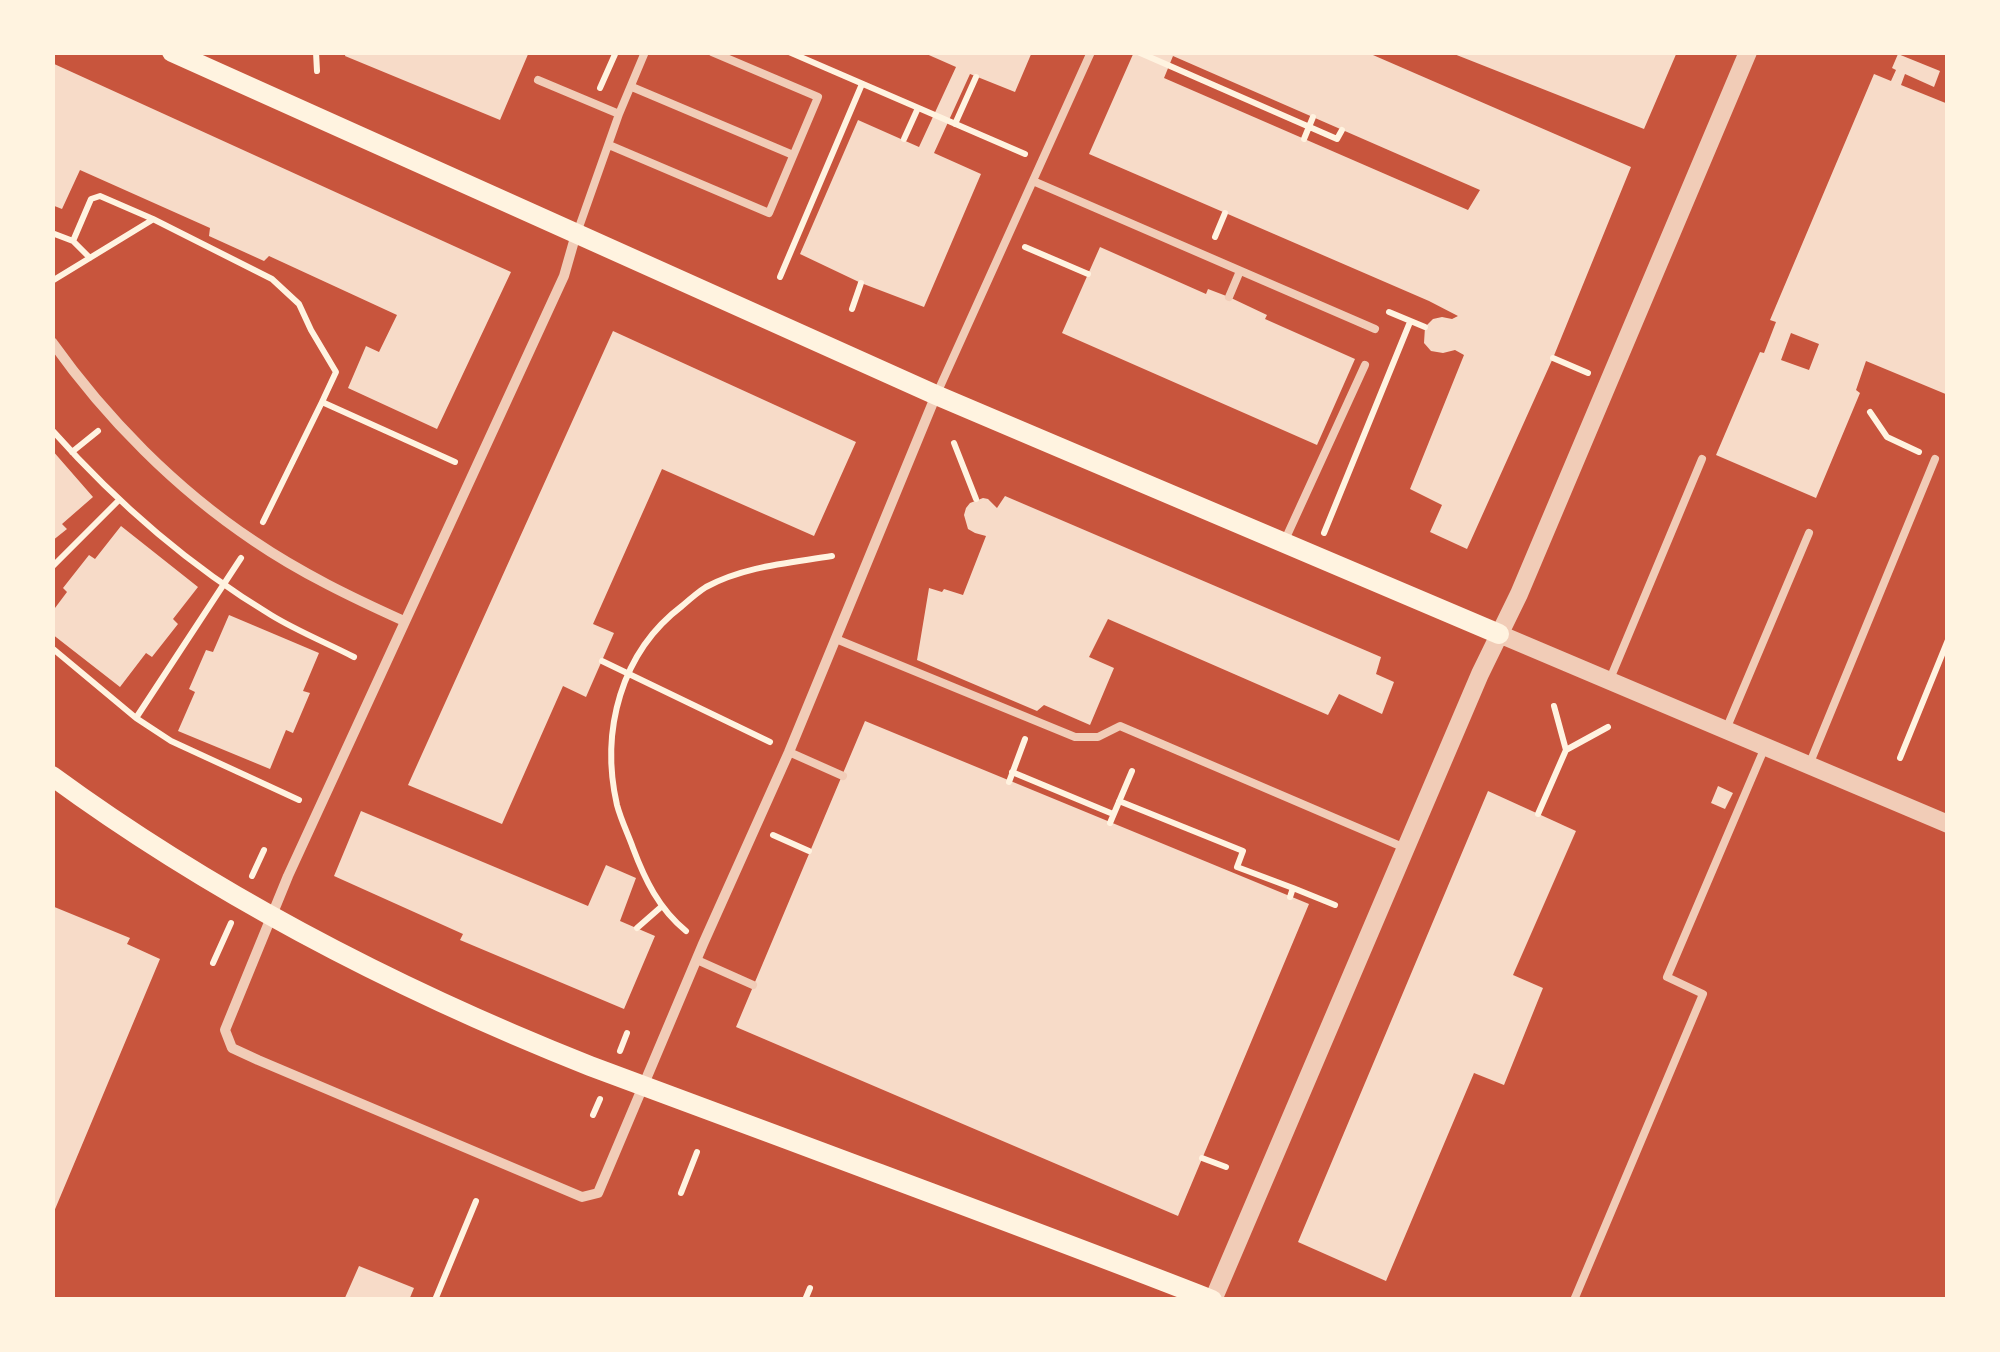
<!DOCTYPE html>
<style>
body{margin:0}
#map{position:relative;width:2000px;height:1352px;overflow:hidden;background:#c8553d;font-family:"PT Sans",sans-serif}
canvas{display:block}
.frame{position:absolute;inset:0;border:55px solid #fff3e0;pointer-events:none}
</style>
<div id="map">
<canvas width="2000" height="1352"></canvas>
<div class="frame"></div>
</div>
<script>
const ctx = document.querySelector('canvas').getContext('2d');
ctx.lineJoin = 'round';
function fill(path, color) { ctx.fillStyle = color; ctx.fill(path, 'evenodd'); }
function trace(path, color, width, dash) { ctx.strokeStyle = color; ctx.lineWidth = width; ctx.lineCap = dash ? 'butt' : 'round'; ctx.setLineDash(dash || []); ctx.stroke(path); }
fill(new Path2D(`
 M346,52H529L500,120L345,56Z
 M922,52H1032L1015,92L970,74L934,153L981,174L924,307L861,283L800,254L858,120L919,147L956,67Z
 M1134,52H1366L1631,167L1553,358L1467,549L1430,532L1442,505L1410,489L1464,355L1455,350L1443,353L1431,351L1424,343L1425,327L1433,319L1442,317L1452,319L1458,316L1429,301L1089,154ZM1173,56L1480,190L1468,210L1164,78Z
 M1449,52H1677L1644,129Z
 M1898,54L1940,71L1934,87L1905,74L1901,85L1948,104V395L1866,361L1856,390L1860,393L1816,498L1716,455L1760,352L1764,353L1776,322L1770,320L1874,74L1891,81L1896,70L1892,68ZM1791,333L1819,344L1809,370L1781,360Z
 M52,63L511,272L437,429L348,388L366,346L379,352L397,315L269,256L264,261L209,236L210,228L80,170L62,209L52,205Z
 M1100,247L1206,294L1208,289L1229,297L1267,315L1265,319L1355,359L1317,445L1062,333Z
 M613,331L856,442L814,536L662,469L593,624L614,633L586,697L563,686L502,824L408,785Z
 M52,450L93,497L62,524L67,529L52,541Z
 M1005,496L1381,657L1376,674L1394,682L1382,714L1339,694L1328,715L1108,619L1089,657L1114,668L1090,725L1044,705L1037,711L917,660L929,588L942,592L944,589L963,595L986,536L975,533L968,529L964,515L966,508L970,503L983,498L988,499L997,508Z
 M121,526L198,587L173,619L178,624L152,657L146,653L120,687L52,634V612L67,592L63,588L89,555L95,559Z
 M229,615L319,653L303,691L310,693L293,733L286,730L270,769L178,731L195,692L189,689L206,650L213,652Z
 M865,721L1309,904L1178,1216L736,1027Z
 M1718,786L1733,793L1725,809L1711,803Z
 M1488,791L1576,831L1513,975L1543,988L1504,1085L1474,1073L1386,1281L1298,1242Z
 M361,811L588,906L606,865L636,878L620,921L655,936L624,1009L460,940L463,934L334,876Z
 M52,906L130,938L127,944L160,959L53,1214Z
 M359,1266L414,1288L409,1300H344Z`), '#f7dbc8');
trace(new Path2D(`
 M316,52L317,71
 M789,52L1025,154
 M1138,52L1337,139L1342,130
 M600,88L616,52
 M955,124L976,77
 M904,139L918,108
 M1304,139L1313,117
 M52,233L73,241
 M1215,237L1225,213
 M1025,247L1088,274
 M90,258L73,241L91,199L100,196L153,219L272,279L299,304L311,330L336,372L322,402L455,462
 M780,277L862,84
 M52,281L152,220
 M852,309L861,283
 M1389,312L1425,327
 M1553,358L1588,373
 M1870,412L1887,437L1919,452
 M52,430C116,502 188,565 271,615C297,631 327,643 354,657
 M954,443L976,499
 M72,452L98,431
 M263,522L322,402
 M1324,533L1410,322
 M52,567L118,501
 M52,648L136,718L171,741L299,800
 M602,661L770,742
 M136,718L241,558
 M1566,750L1608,727
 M1900,758L1948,640
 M1012,772L1113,814
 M1009,782L1025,739
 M1119,801L1243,851L1237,867L1293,888L1290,897
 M1538,814L1566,750L1554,706
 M1110,823L1132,771
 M773,835L809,851
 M252,876L264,850
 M1293,888L1335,905
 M637,928L661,907
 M686,931C659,909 645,880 633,848C628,834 621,820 617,805C600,731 621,652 682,606C690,599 698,592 706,587C745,566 790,563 832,556
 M213,963L231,923
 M620,1051L627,1033
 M593,1115L600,1099
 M1202,1158L1226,1167
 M681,1193L697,1152
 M435,1300L476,1201
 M805,1300L810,1288`), '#fff3e0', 6);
trace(new Path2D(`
 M538,80L619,114
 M632,87L793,155
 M609,145L769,213L818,97L712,52
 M1033,181L1375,329
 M578,230L619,114L645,52
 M1229,297L1240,271
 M938,391L1091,52
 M1284,542L1365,365
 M836,639L1075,737H1098L1120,726L1405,848
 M1610,679L1702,459
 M1727,727L1809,533
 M789,752L843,776
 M1809,765L1935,459
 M697,960L753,985
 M1574,1300L1703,994L1667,977L1765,747`), '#f1ccb7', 8);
trace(new Path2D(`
 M576,234L564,276L288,876L225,1030L232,1048L258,1060L582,1197L598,1193L703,944L789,752L936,395
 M52,342C106,418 176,489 254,541C301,573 353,598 404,621`), '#f1ccb7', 10);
trace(new Path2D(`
 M1499,634L1948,824
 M1213,1300L1480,674L1519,594L1748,52`), '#f1ccb7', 18);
trace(new Path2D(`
 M172,52L936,395L1499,634
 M52,776C216,896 401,991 590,1066C653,1090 717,1113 781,1137C925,1191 1069,1244 1212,1300`), '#fff3e0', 20);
</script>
